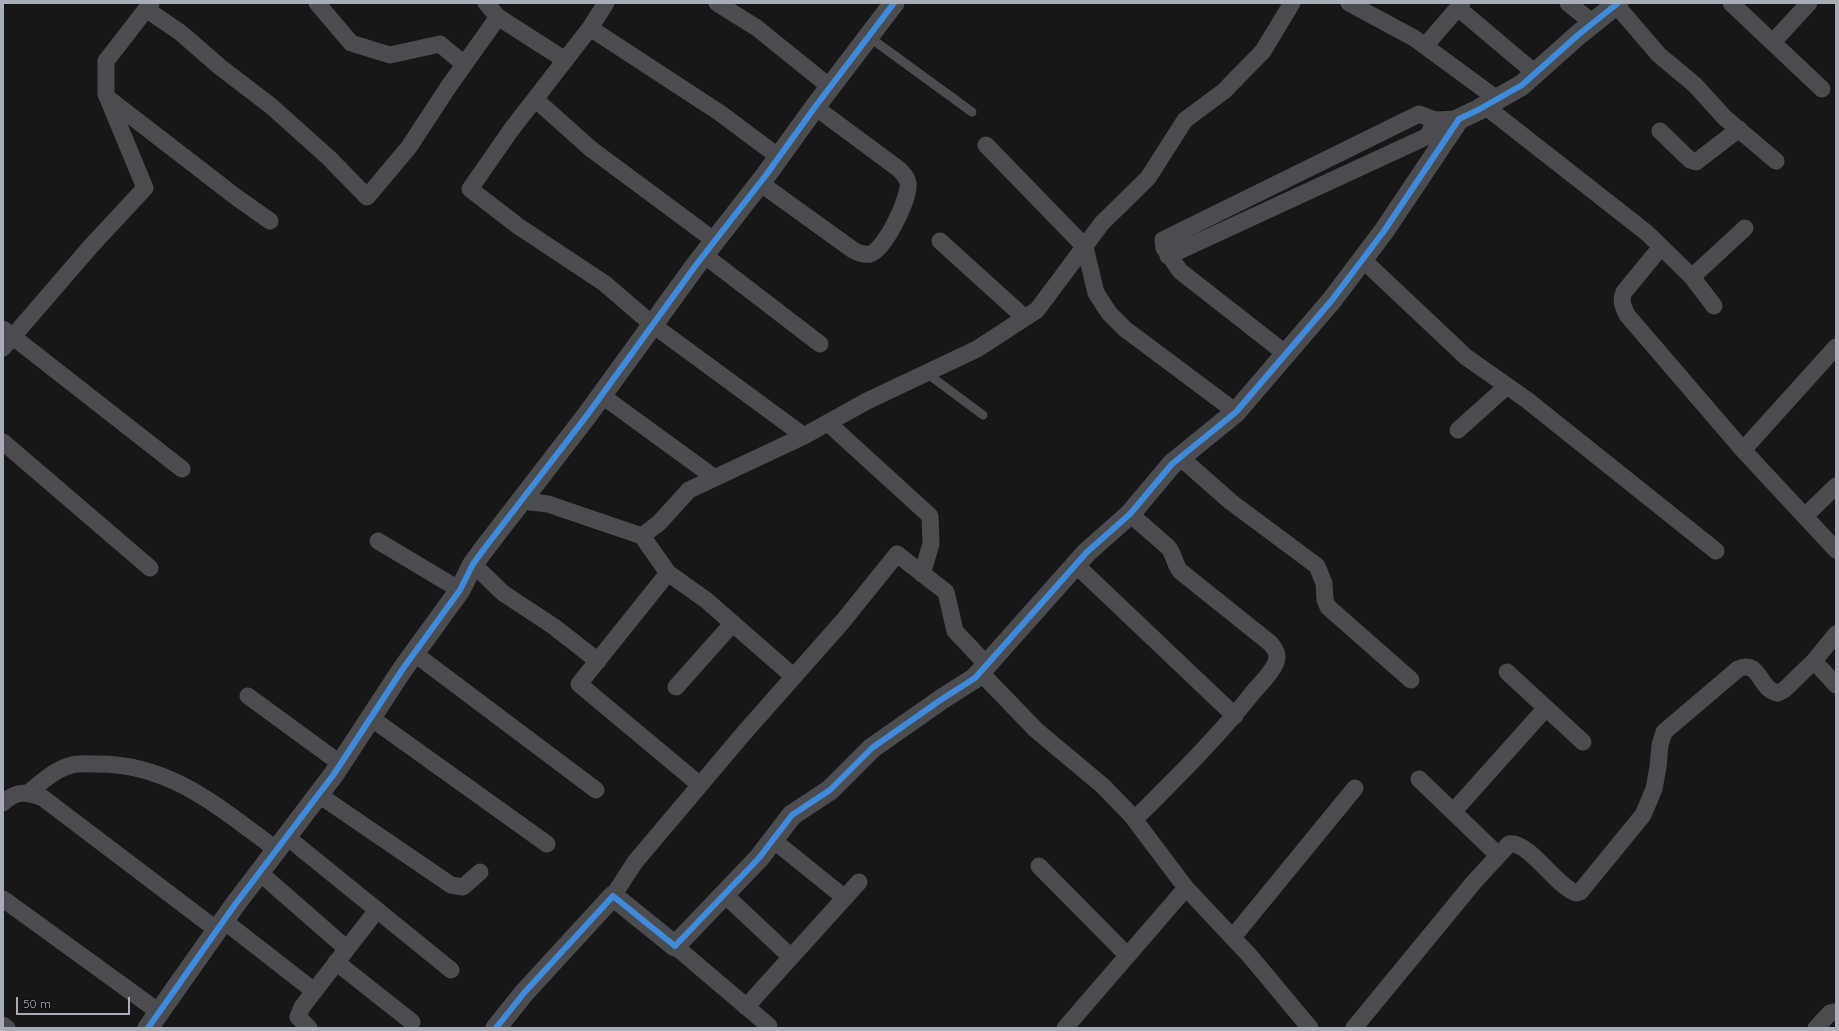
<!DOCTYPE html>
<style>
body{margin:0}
#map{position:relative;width:1839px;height:1031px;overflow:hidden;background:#171717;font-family:Quicksand,sans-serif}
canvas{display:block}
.frame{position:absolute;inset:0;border:4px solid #a8adb8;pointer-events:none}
.scale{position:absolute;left:16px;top:997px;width:114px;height:18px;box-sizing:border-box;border:2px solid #a8adb8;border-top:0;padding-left:5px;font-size:12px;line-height:14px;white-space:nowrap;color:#a8adb8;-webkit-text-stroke:3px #111113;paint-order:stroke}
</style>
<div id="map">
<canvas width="1839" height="1031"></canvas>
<div class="frame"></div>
<div class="scale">50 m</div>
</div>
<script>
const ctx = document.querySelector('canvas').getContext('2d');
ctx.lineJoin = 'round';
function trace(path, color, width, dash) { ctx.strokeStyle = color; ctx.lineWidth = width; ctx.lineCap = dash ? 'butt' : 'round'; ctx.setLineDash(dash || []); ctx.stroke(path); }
trace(new Path2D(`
 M869,37L972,112
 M925,372L983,415`), '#4b4c50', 9);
trace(new Path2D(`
 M317,3L351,43L390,55L440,44L464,64
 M606,3L590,28L511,130L470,189L518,226L604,283L653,325L804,436
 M717,3L757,28L830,87
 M1349,3L1414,38L1497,99
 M1568,3L1593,23
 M1731,3L1822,89
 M1616,5L1659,55L1695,85L1725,118L1776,161
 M1458,8L1535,73
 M146,9L181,33L220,67L271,106L329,158L367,197L409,147L449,86L498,17L486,3
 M498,17L565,60
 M590,28L720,113L779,157
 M1773,42L1809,3
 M1425,46L1462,3
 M109,99L236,197L270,221
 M535,99L591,149L715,241
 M1485,106L1647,233L1692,277L1714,306
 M1660,131L1690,160L1696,162L1739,129
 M986,145L1085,247L1096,293L1109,313L1125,329L1236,412
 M760,183L853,250C858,253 864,255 870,254C885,250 910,197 908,183C907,177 903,174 900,170L815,107
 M940,241L1025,318
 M1661,247L1624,292C1620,301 1623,306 1627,315L1743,450L1836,550
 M704,255L820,344
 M1168,256L1428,136L1435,120
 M1362,259L1466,357L1527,400L1716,551
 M1692,277L1745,228
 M3,329L182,469
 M3,348L91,246L145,188L106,94V61L151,3
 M1286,354L1180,271L1164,248L1163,240L1419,114L1435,120L1459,119
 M601,395L715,478
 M828,423L930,516L931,544L922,574
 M1458,430L1507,386
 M3,442L150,568
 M1743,450L1836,347
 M1181,458L1231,502L1317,566L1324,583L1325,600L1328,607L1411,680
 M522,501L548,504L642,536L659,523L689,490L804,436L867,401L977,349L1037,310L1102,223L1148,178L1185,120L1224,91L1263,51L1292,3
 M1130,514L1168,547C1174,554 1174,563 1180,571L1270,643C1275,649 1279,654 1276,662C1272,673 1261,683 1254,691C1218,737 1176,778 1135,819
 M1805,516L1836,486
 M642,536L668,573L706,600L794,677
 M378,541L460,590
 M473,564L503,593L553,626L598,661
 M1076,565L1235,716
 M668,573L579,684L700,785
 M1836,634L1814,661L1836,685
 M415,654L596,790
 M980,672L1036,730L1103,786L1131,815L1186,888L1250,956L1310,1028
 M1507,672L1583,742
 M676,687L733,623
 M248,696L341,764
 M371,718L547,844
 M1419,779L1498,855
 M28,793C42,782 55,769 72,765C79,763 89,764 96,764C171,763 221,809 277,850
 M319,795L451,885L463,887L480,872
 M3,803C16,790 27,792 43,798L217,930
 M1453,812L1546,708
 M287,837L451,970
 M773,840L845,898
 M1039,866L1127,955
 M260,873L347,949
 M725,895L791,957
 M613,896L635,862L744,733L843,621L897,554L946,592L955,631L987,665
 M3,899L159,1012
 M224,921L314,991
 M1233,937L1355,788
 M675,946L769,1026
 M336,962L412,1022
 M746,1007L859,882
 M3,1025L7,1028
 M309,1028L298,1017L302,1007L377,910
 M1065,1028L1186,888
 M1354,1028L1474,882L1509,844C1529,841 1556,886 1576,893L1580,892L1643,815L1654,789L1658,767L1660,745L1664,732L1738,669C1761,659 1758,690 1778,693L1784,690L1814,661
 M1816,1028L1830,1013L1836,1012`), '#4b4c50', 17);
trace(new Path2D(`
 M148,1028L234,906L334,774L402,670L460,590L473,564L484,549L588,414L696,265L766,175L815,107L894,3
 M496,1028L524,993L613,896L675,946L759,858L792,815L830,790L872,748L942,699L975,678L1087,552L1130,514L1172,464L1236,412L1332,300L1384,231L1459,119L1478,110L1522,85L1578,35L1618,3`), '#4b4c50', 21);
trace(new Path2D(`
 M148,1028L234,906L334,774L402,670L460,590L473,564L484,549L588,414L696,265L766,175L815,107L894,3
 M496,1028L524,993L613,896L675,946L759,858L792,815L830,790L872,748L942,699L975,678L1087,552L1130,514L1172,464L1236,412L1332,300L1384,231L1459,119L1478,110L1522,85L1578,35L1618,3`), '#408adc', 6);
</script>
